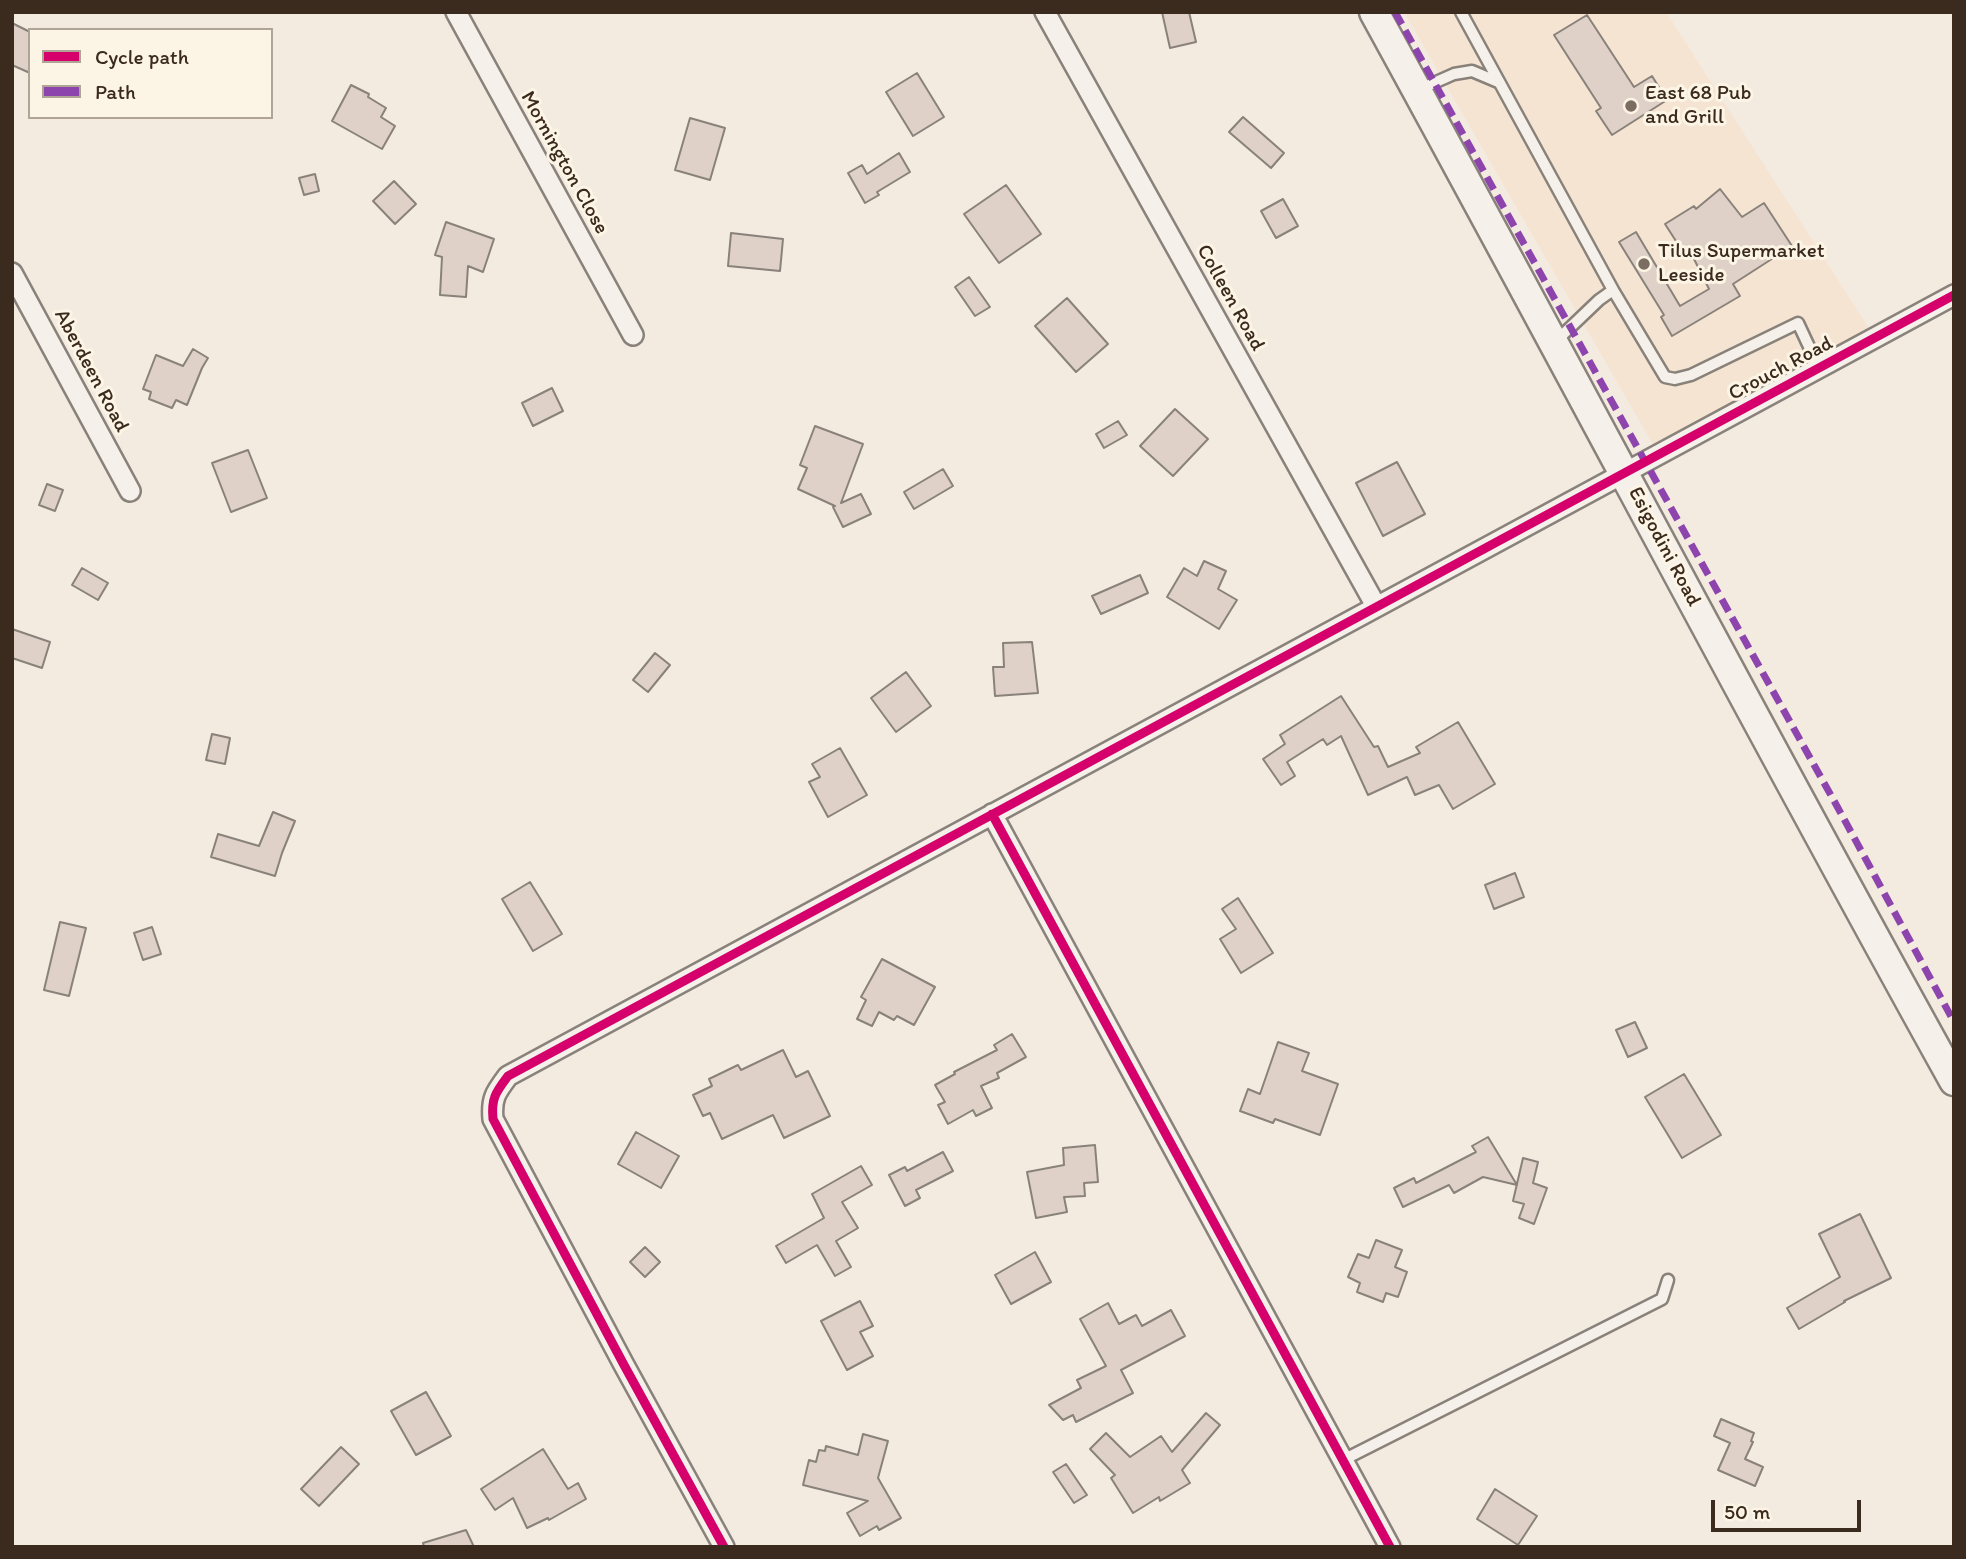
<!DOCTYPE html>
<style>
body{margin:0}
#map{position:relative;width:1966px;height:1559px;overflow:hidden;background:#f3eae0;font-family:Itim,sans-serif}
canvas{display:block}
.frame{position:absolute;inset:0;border:14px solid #3b2a1e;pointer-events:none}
.legend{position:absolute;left:28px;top:28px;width:245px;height:91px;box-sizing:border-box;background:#fcf5e5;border:2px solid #afa495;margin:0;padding:9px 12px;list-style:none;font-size:21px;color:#3b2a1e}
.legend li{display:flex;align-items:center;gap:14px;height:35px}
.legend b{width:35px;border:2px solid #afa495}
.scale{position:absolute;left:1711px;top:1500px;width:150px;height:32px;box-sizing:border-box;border:4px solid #3b2a1e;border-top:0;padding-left:9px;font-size:21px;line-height:24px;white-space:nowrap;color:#3b2a1e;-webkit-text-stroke:5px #fcf5e5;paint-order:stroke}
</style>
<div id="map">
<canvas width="1966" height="1559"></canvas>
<div class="frame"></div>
<ul class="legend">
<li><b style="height:9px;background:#d6006c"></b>Cycle path</li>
<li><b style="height:9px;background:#8e44ad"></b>Path</li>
</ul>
<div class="scale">50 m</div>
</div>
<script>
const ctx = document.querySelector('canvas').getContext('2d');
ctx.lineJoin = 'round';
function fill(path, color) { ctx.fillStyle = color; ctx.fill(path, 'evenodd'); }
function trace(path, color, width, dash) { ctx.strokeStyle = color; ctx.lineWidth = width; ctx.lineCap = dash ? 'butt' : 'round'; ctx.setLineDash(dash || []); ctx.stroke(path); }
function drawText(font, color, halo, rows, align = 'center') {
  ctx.font = font + ' Itim,sans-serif'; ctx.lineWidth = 6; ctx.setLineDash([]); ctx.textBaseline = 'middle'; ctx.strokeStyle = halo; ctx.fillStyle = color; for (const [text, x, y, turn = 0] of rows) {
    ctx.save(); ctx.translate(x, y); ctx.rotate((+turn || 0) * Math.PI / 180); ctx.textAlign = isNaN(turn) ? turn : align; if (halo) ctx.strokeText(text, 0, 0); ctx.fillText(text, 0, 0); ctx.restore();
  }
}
fill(new Path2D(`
 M1404,12H1666L1872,333L1655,448Z`), '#f6e4d3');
const building = new Path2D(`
 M1162,12H1189L1196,42L1170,48Z
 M1587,15L1634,87L1652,76L1667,100L1612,135L1596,111L1601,108L1554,35Z
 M12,23L30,32V73L12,65Z
 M917,73L944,117L913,136L886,92Z
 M351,85L369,94L368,97L386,108L381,117L395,126L382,149L332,121Z
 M1243,117L1284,153L1271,168L1229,132Z
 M690,118L725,128L710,180L675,170Z
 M899,153L910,172L877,192L879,195L865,203L848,173L862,165L867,174Z
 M315,174L319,191L304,195L299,178Z
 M394,181L416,204L395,224L373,201Z
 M1006,185L1041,234L999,263L964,214Z
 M1720,189L1742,217L1764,203L1792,246L1733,284L1740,296L1672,336L1661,317L1664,315L1619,242L1636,232L1680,306L1709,289L1689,249L1683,252L1665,224L1694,206L1696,209Z
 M1283,199L1298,226L1276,238L1261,211Z
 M446,222L494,239L483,272L468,266L466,297L440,295L442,257L435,255Z
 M731,233L783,239L780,271L728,266Z
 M969,277L990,307L975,316L955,287Z
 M1067,298L1108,344L1076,372L1035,326Z
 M193,349L208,358L202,368L187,405L176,400L172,408L149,399L151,392L143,389L156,355L183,366Z
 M552,388L563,411L533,426L522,403Z
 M1175,409L1208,439L1173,476L1140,446Z
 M1118,421L1127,435L1104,448L1096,434Z
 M815,426L863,444L841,503L861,494L871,514L843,527L833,507L835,506L798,489L807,468L800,465Z
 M248,450L267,498L231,512L212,463Z
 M1397,462L1425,514L1383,536L1356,483Z
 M943,469L953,486L914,509L904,492Z
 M47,484L63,490L55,511L39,505Z
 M1204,561L1226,571L1218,589L1237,600L1219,629L1167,597L1184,568L1197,576Z
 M82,568L108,583L98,600L72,585Z
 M1140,575L1148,593L1101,614L1092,596Z
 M12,629L50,642L42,668L12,658Z
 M1032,642L1038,693L995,696L993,667H1004L1003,643Z
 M655,653L670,665L648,692L633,680Z
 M906,672L931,706L896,732L871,698Z
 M1341,696L1374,747L1378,746L1388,767L1420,753L1416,747L1458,722L1495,784L1453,809L1439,785L1415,795L1407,777L1368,795L1341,736L1327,745L1323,739L1287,762L1295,776L1281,785L1263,759L1285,744L1280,735Z
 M212,734L230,738L225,764L206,760Z
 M840,748L867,795L828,817L809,782L820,777L812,764Z
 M273,812L295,821L282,853L275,876L211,857L218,834L259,846Z
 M1515,873L1524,897L1494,909L1485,885Z
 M530,882L562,934L533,951L502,899Z
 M1238,898L1273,953L1241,973L1220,939L1236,929L1222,909Z
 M60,922L86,928L69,996L44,990Z
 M152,927L161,954L143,960L134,933Z
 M882,959L935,987L914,1025L897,1016L894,1020L879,1012L872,1026L857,1019L866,1000L861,997Z
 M1635,1022L1647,1048L1628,1057L1616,1030Z
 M1012,1034L1026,1057L997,1073L999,1078L981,1086L992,1108L976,1116L973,1110L948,1124L938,1105L945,1102L935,1085L955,1074L954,1072L997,1050L994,1045Z
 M1278,1042L1309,1053L1302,1071L1338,1084L1320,1135L1275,1119L1273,1123L1240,1111L1248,1089L1260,1094Z
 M783,1050L796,1077L808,1071L830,1116L784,1138L773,1115L722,1139L710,1113L703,1116L693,1095L712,1086L709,1079L738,1065L741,1070Z
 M1684,1074L1721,1135L1682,1158L1645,1097Z
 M636,1132L679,1156L661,1188L618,1164Z
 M1488,1137L1517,1185L1483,1177L1454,1193L1449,1185L1403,1207L1394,1188L1414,1178L1416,1183L1476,1152L1472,1146Z
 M1095,1145L1098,1182L1084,1183L1085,1196L1064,1197L1067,1212L1036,1218L1027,1172L1064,1165L1063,1148Z
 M943,1152L953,1171L916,1190L920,1198L905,1206L889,1175L905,1167L907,1171Z
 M1523,1158L1538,1162L1533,1183L1547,1188L1534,1224L1519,1218L1524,1204L1513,1201Z
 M861,1166L872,1185L842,1202L858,1228L836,1241L851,1267L835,1276L817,1245L786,1263L776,1246L824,1218L812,1194Z
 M1860,1214L1891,1278L1844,1301L1845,1302L1799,1329L1787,1308L1840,1277L1819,1234Z
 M1376,1240L1402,1250L1395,1267L1407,1272L1398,1297L1386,1293L1383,1302L1357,1292L1360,1283L1348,1277L1358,1254L1369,1258Z
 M645,1247L660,1262L645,1277L630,1262Z
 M1035,1252L1051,1282L1011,1304L995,1275Z
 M860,1301L873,1326L860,1332L873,1356L847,1370L821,1321Z
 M1108,1303L1119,1324L1136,1315L1142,1326L1171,1310L1185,1336L1121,1370L1133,1393L1076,1422L1073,1415L1063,1420L1049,1405L1081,1388L1077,1380L1106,1366L1080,1319Z
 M426,1392L451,1436L416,1455L391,1411Z
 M1206,1413L1220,1425L1182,1470L1190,1483L1160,1501L1159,1497L1133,1513L1111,1478L1115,1475L1090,1449L1106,1433L1130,1457L1161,1436L1172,1452Z
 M1721,1419L1754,1433L1751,1441L1753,1442L1745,1459L1763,1467L1755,1486L1718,1470L1730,1443L1714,1436Z
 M863,1434L888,1441L878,1478L901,1518L879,1530L877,1526L860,1536L847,1513L868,1501L803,1485L809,1460L816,1462L819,1450L825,1451L826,1446L858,1455Z
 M341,1447L359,1464L319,1506L301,1489Z
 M543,1449L568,1489L578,1483L586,1499L549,1520L548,1518L527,1528L513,1498L495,1510L481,1489Z
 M1066,1464L1087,1495L1074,1503L1053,1472Z
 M1495,1489L1537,1516L1518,1545L1477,1519Z
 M466,1530L474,1547H424L423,1543Z`);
fill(building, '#dfd1c7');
trace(building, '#89827a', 2);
const lane = new Path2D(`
 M1461,12L1613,290L1599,300L1555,342
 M1418,90L1454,74L1472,71L1498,82
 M1613,290L1665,377L1675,379L1691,375L1798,323L1819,368
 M1343,1460L1662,1299L1668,1280`);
const street = new Path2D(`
 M456,12L633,335
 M1045,12L1376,606
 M12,273L130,491
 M992,814L1390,1547
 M724,1547L624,1365L493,1119C491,1098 496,1092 508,1076L1954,295`);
const secondary = new Path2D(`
 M1374,12C1569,367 1757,727 1954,1081`);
trace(lane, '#89827a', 15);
trace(street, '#89827a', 24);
trace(secondary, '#89827a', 33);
trace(lane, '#f5f1ea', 10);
trace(street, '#f5f1ea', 19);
trace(secondary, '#f5f1ea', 28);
trace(new Path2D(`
 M1395,12L1838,808L1954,1022`), '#8e44ad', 7, [14, 7]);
trace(new Path2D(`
 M992,814L1390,1547
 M724,1547L624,1365L493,1119C491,1098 496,1092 508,1076L1954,295`), '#d6006c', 9);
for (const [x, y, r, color] of [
 [1631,106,7,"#7b6d62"],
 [1644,264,7,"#7b6d62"]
]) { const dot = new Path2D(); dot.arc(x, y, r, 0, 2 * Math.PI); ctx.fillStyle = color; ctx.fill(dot); trace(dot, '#fcf5e5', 2.5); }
drawText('21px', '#3b2a1e', '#fcf5e5', [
 ["East 68 Pub",1645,94],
 ["and Grill",1645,118],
 ["Tilus Supermarket",1658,252],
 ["Leeside",1658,276]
], 'left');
drawText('21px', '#3b2a1e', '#fcf5e5', [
 ["Mornington Close",564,163,61],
 ["Colleen Road",1230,298,61],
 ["Crouch Road",1781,369,-28],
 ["Aberdeen Road",91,371,62],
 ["Esigodini Road",1664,547,62]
]);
</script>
